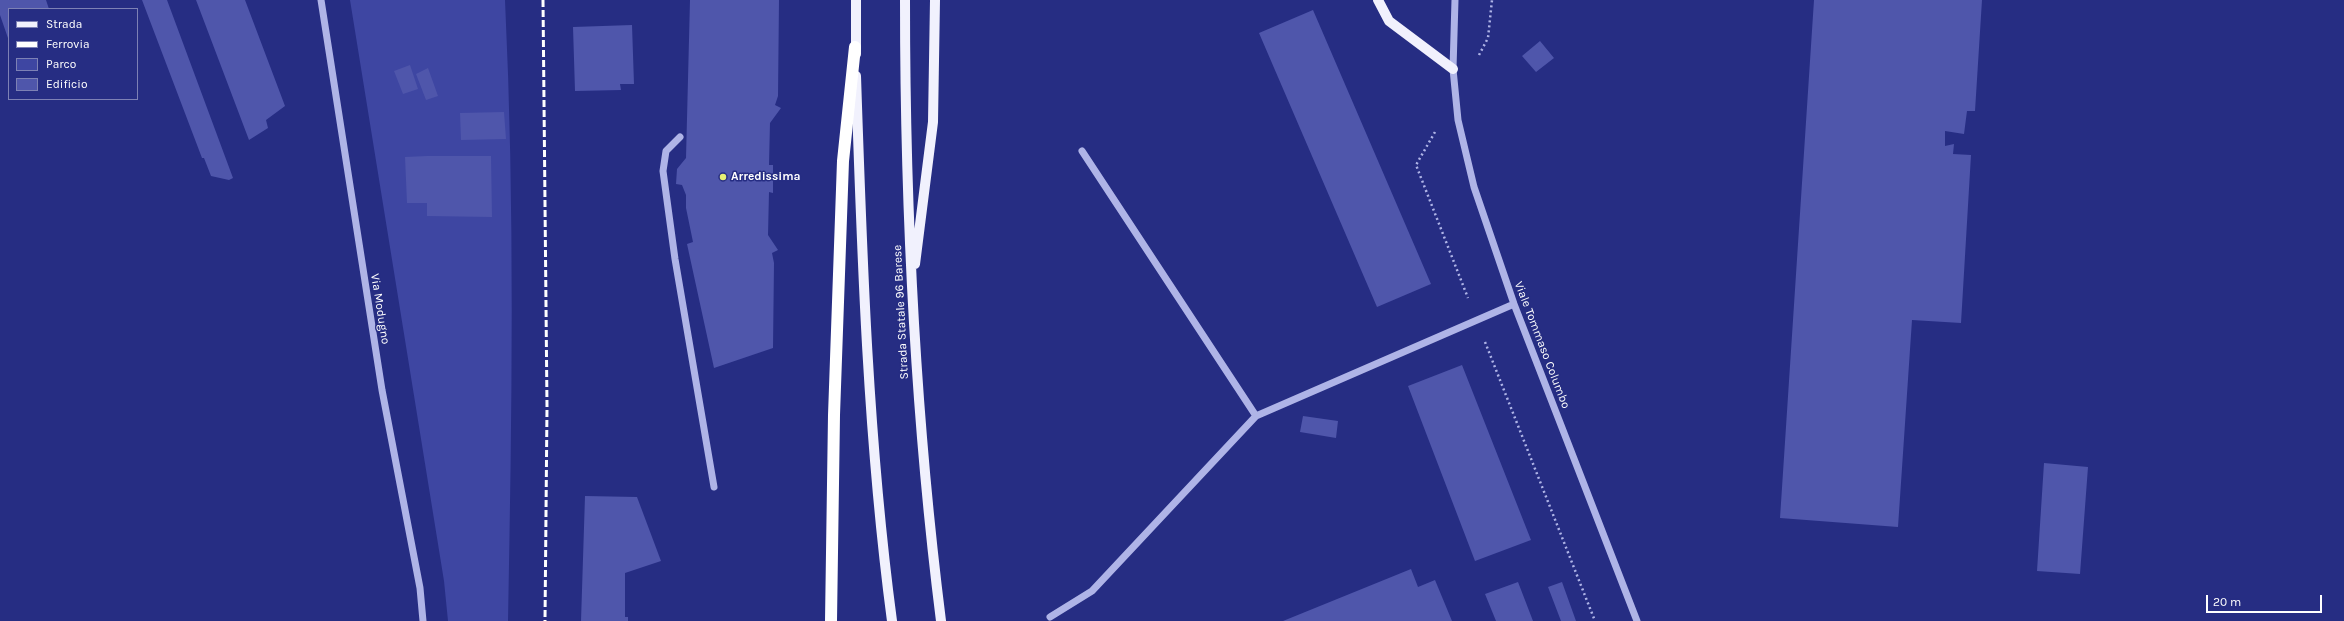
<!DOCTYPE html>
<style>
body{margin:0}
#map{position:relative;width:2344px;height:621px;overflow:hidden;background:#262d83;font-family:Karla,sans-serif}
canvas{display:block}
.legend{position:absolute;left:8px;top:8px;width:130px;height:92px;box-sizing:border-box;background:#262d83;border:1px solid #7d81b5;margin:0;padding:5px 7px;list-style:none;font-size:12px;color:#fff}
.legend li{display:flex;align-items:center;gap:8px;height:20px}
.legend b{width:20px;border:1px solid #7d81b5}
.scale{position:absolute;left:2206px;top:595px;width:116px;height:18px;box-sizing:border-box;border:2px solid #fff;border-top:0;padding-left:5px;font-size:12px;line-height:14px;white-space:nowrap;color:#fff;-webkit-text-stroke:3px #262d83;paint-order:stroke}
</style>
<div id="map">
<canvas width="2344" height="621"></canvas>
<ul class="legend">
<li><b style="height:5px;background:#f1f1fd"></b>Strada</li>
<li><b style="height:5px;background:#fff"></b>Ferrovia</li>
<li><b style="height:11px;background:#3e46a2"></b>Parco</li>
<li><b style="height:11px;background:#4f56ab"></b>Edificio</li>
</ul>
<div class="scale">20 m</div>
</div>
<script>
const ctx = document.querySelector('canvas').getContext('2d');
ctx.lineJoin = 'round';
function fill(path, color) { ctx.fillStyle = color; ctx.fill(path, 'evenodd'); }
function trace(path, color, width, dash) { ctx.strokeStyle = color; ctx.lineWidth = width; ctx.lineCap = dash ? 'butt' : 'round'; ctx.setLineDash(dash || []); ctx.stroke(path); }
function drawText(font, color, halo, rows, align = 'center') {
  ctx.font = font + ' Karla,sans-serif'; ctx.lineWidth = 3; ctx.setLineDash([]); ctx.textBaseline = 'middle'; ctx.strokeStyle = halo; ctx.fillStyle = color; for (const [text, x, y, turn = 0] of rows) {
    ctx.save(); ctx.translate(x, y); ctx.rotate((+turn || 0) * Math.PI / 180); ctx.textAlign = isNaN(turn) ? turn : align; if (halo) ctx.strokeText(text, 0, 0); ctx.fillText(text, 0, 0); ctx.restore();
  }
}
fill(new Path2D(`
 M350,0H505C515,207 512,414 508,621H448L444,581Z`), '#3e46a2');
fill(new Path2D(`
 M0,0H46L49,9H9V41L0,15Z
 M142,0H167L233,178L229,180L211,176L204,158H202Z
 M196,0H245L285,106L266,120L268,128L249,140Z
 M690,0H779L778,96L775,105L781,108L770,123L769,165H773V193L769,192L768,235L778,250L772,253L774,263L773,348L714,368L687,244L693,242L686,208V195L682,185L676,184L677,169L686,158Z
 M1814,0H1982L1975,111H1967L1964,134L1945,131V146L1954,144L1953,154L1971,155L1961,323L1912,320L1898,527L1780,518Z
 M1313,10L1431,284L1377,307L1259,33Z
 M632,25L634,84H620L621,90L575,91L573,27Z
 M1540,41L1554,58L1536,72L1522,56Z
 M410,65L418,89L403,94L394,71Z
 M428,68L438,96L426,100L416,74Z
 M504,112L506,139L461,140L460,113Z
 M427,156H491L492,217L427,216V203H407L405,157Z
 M1462,365L1531,540L1475,561L1408,386Z
 M1303,416L1338,421L1336,438L1300,432Z
 M2044,463L2088,467L2080,574L2037,571Z
 M585,496L637,497L661,561L625,573V617H628V621H581Z
 M1411,569L1418,587L1435,580L1452,621H1283Z
 M1518,582L1533,621H1496L1485,594Z
 M1562,582L1576,621H1561L1548,587Z`), '#4f56ab');
trace(new Path2D(`
 M1479,55L1488,38L1492,0
 M1435,132L1416,165L1468,298
 M1485,342L1595,621`), '#afb4e7', 2.5, [2, 3]);
trace(new Path2D(`
 M321,0L382,390L420,588L423,621
 M1455,0L1453,69L1458,120L1474,187L1514,304L1637,621
 M680,137L666,151L663,171L675,259L714,487
 M1256,416L1514,304
 M1050,617L1092,591L1256,416L1082,151`), '#afb4e7', 7);
trace(new Path2D(`
 M905,0C905,208 915,415 941,621
 M1378,0L1389,21L1453,69
 M856,54V0
 M856,76C862,258 868,441 892,621
 M915,264L933,122L935,0`), '#f1f1fd', 10);
trace(new Path2D(`
 M831,621L834,415L843,161L855,47`), '#fff', 12);
trace(new Path2D(`
 M543,0L547,407L545,621`), '#fff', 3, [7, 3]);
for (const [x, y, r, color] of [
 [723,177,4,"#e7f074"]
]) { const dot = new Path2D(); dot.arc(x, y, r, 0, 2 * Math.PI); ctx.fillStyle = color; ctx.fill(dot); trace(dot, '#262d83', 1.5); }
drawText('bold 12px', '#fff', '#262d83', [
 ["Arredissima",731,177]
], 'left');
drawText('12px', '#fff', '#262d83', [
 ["Via Modugno",380,309,81],
 ["Strada Statale 96 Barese",901,312,-93],
 ["Viale Tommaso Columbo",1542,345,69]
]);
</script>
